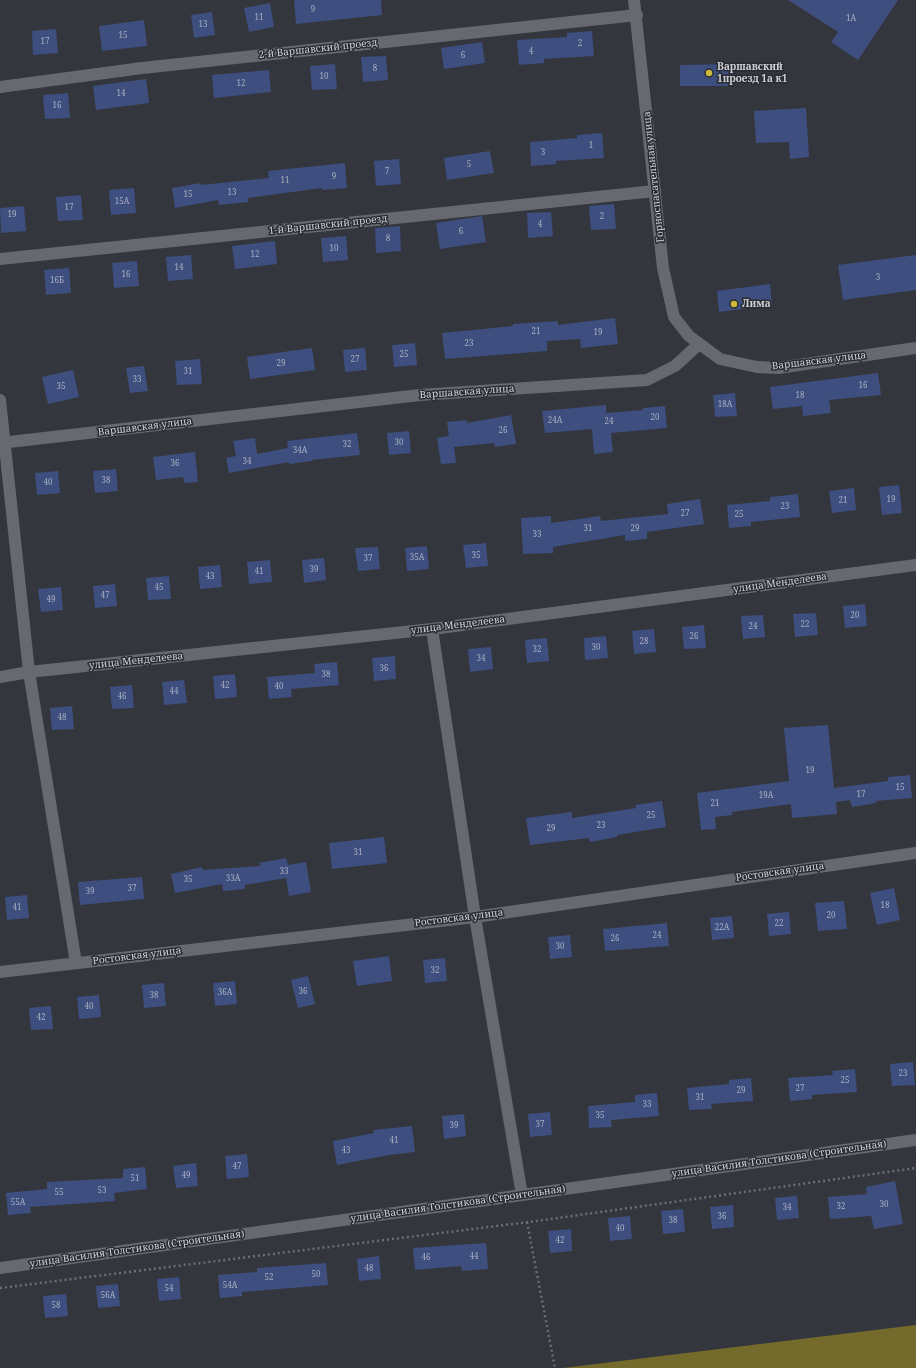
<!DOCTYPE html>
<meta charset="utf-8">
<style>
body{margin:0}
canvas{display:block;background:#33363c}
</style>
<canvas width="916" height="1368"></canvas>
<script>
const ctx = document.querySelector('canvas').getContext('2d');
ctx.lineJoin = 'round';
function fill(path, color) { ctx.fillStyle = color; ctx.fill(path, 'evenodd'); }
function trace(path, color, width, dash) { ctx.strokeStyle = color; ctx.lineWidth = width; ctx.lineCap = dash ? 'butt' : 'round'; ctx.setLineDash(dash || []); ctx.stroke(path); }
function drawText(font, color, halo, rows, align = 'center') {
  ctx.font = font + ' "Noto Serif",serif'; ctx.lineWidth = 3; ctx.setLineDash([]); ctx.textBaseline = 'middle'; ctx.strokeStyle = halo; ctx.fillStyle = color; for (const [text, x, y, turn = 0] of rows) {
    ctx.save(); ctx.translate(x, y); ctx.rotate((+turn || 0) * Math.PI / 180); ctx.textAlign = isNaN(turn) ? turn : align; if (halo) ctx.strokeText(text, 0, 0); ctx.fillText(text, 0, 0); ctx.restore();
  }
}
fill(new Path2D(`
 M916,1325V1368H563Z`), '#746a2b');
fill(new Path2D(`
 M294,0H381L382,15L296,24Z
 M788,0H898L858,60L831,42L838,32Z
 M270,3L274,27L249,32L244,8Z
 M212,12L215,35L194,38L191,15Z
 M144,20L147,46L102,51L99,26Z
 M56,29L58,53L33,55L32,31Z
 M592,31L594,56L544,59V63L519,65L517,40L567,37V33Z
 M482,42L485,63L444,69L441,48Z
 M386,56L388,80L363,82L361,57Z
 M335,64L337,89L312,90L310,66Z
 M734,64V86H680V65Z
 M269,70L271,92L214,98L212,75Z
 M146,79L149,103L96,110L93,86Z
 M68,93L70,118L45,119L43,95Z
 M806,108L809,157L790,159L789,142L756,143L754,111Z
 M602,133L604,158L556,161V164L531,166L530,142L577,138V135Z
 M490,151L494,173L447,180L444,158Z
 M399,159L401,184L376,186L374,161Z
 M345,163L347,188L322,190V188L248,198V202L219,205L218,200L175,208L172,188L201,183V185L269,178L268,171Z
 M134,188L136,213L111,215L109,190Z
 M81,195L83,220L58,221L56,197Z
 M614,204L616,229L591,230L589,206Z
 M24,206L26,231L1,233L0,208Z
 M551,212L553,236L528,238L527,213Z
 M482,216L486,242L440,249L436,223Z
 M400,226L401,251L376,253L375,228Z
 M346,236L348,260L323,262L321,238Z
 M275,241L277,264L235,269L232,246Z
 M191,255L193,279L168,281L166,257Z
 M916,255V290L843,300L838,265Z
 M137,261L139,286L114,288L112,263Z
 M69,268L71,293L46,295L44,270Z
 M770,284L772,305L719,312L717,291Z
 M615,318L618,344L581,348L580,339L547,341V351L445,359L442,333L513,326V324L558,321V325Z
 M415,343L417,365L394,367L392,345Z
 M312,348L315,370L250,379L247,357Z
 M365,348L367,370L345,372L343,350Z
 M200,359L202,384L177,385L175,361Z
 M144,366L148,391L130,393L126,368Z
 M73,370L79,397L48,404L42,377Z
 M878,373L881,395L829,400L831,413L803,416L802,406L773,409L770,387Z
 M735,393L737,416L715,417L713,395Z
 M606,405V413L643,410V408L665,406L667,428L611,433L613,452L594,454L592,429L545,433L542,411Z
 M511,415L516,444L495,447L494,443L454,447L456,463L441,464L437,438L449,436L447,422L467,420V423Z
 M409,431L411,453L389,455L387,433Z
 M357,433L360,455L312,460V461L289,464V462L229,473L226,458L236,456L233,441L255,438L257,454L288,448L287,441Z
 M195,452L198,482L184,483L183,477L156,480L153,457Z
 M116,469L118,491L95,493L93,471Z
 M58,471L60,493L37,495L35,473Z
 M899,485L902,513L882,515L879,487Z
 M854,488L856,510L832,513L829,491Z
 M798,494L800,517L751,522V526L729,528L727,505L770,501V497Z
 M700,499L704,524L647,532V539L625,541V535L553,547V553L523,554L521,518L551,516V523L600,516L601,521L668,514L667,504Z
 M486,543L488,566L466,568L463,545Z
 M427,546L429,569L407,571L405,548Z
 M378,547L380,569L358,571L355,548Z
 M324,558L326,580L304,583L302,560Z
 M270,560L272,582L249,584L247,562Z
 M220,565L222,587L200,589L198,567Z
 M169,576L171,599L148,600L146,578Z
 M115,584L117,606L95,608L93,586Z
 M61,587L63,610L41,612L38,589Z
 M865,604L867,626L845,628L843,606Z
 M816,613L818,635L795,637L793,614Z
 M763,615L765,637L743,639L741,616Z
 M704,625L706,648L684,649L682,627Z
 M654,629L656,652L634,654L632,631Z
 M606,636L608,658L585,660L584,638Z
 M547,638L549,661L527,663L525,640Z
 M491,647L493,669L470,672L468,649Z
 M395,656L396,679L374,681L372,658Z
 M337,662L339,685L291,689L292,697L269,699L267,677L315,673L314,664Z
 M235,674L237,697L215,699L213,676Z
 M184,680L187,703L164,705L162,682Z
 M132,685L134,708L112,709L110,687Z
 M72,706L74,729L52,730L50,708Z
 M828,725L834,788L888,781V777L910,775L912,798L876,801L877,803L852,807L850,800L836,802L837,814L792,818L791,804L732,812V815L715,817L716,829L701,830L697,793L789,781L784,728Z
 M662,801L666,827L617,835V837L590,842L589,838L530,845L526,818L572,812V818L636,808L635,805Z
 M384,837L387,863L332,869L329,843Z
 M286,858L288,865L306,862L311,892L289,896L286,878L245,885V889L223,891L222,884L175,893L171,874L202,867L203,870L260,866L259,863Z
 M142,877L144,899L80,905L78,882Z
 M894,888L900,920L877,925L870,893Z
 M27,895L29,918L7,920L5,897Z
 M844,901L847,929L818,931L815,903Z
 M789,912L791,934L769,936L767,914Z
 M732,916L734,938L712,940L710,918Z
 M667,923L669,946L605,951L603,929Z
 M570,935L572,957L550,959L548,937Z
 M389,956L392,981L357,986L353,961Z
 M445,958L447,981L425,983L423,960Z
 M308,976L315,1004L298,1008L291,980Z
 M235,981L237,1004L215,1006L213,983Z
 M164,983L166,1006L144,1008L142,985Z
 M99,995L101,1017L79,1019L77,997Z
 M51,1006L53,1029L31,1030L29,1008Z
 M913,1062L915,1085L892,1086L890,1064Z
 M855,1069L857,1092L812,1095V1099L790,1101L788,1078L833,1075L832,1071Z
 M751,1078L753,1101L711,1104L712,1109L689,1110L687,1088L729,1084V1080Z
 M657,1093L659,1116L611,1120L612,1127L589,1128L588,1106L635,1102V1095Z
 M550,1112L552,1135L530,1137L528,1114Z
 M464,1114L466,1136L444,1139L442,1116Z
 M412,1126L415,1152L389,1155L337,1165L333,1141L374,1133L373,1130Z
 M247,1154L249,1177L227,1179L225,1156Z
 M196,1163L198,1186L176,1188L173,1166Z
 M145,1167L147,1189L114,1193L115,1201L30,1207L31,1213L8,1215L6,1193L47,1189V1182L123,1178V1169Z
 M895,1181L903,1224L874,1229L871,1216L830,1219L828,1197L867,1194L866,1187Z
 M797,1196L799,1218L777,1220L775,1198Z
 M733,1205L734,1227L712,1229L710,1207Z
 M683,1209L685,1232L663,1234L661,1211Z
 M630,1216L632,1239L610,1241L608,1218Z
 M571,1229L572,1251L550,1253L548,1231Z
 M486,1243L488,1269L462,1271L461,1266L415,1270L413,1248Z
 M379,1256L381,1279L359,1281L357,1259Z
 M326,1263L328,1285L242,1292V1296L220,1298L218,1275L257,1272V1268Z
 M179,1277L181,1299L159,1301L157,1279Z
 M118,1284L120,1306L98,1308L96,1286Z
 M66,1294L68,1316L45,1318L43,1296Z`), '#3d4e7f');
trace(new Path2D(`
 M527,1222L555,1368
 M0,1288L529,1222L916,1168`), '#6b6e73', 2.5, [2, 3]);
trace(new Path2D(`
 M0,87L142,68L637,15
 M0,259L655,191
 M0,400L29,672L76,963
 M0,443L420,395L647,380L675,366L699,344
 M432,629L475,917L522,1195
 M0,677L29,672L432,629L916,565
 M0,972L475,917L916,853`), '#666970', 12);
trace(new Path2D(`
 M634,0L663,268L674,317L689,336L720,359L757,367L778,368L916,348
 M0,1268L916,1140`), '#666970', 12);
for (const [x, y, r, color] of [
 [709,73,4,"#ccb939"],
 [734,304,4,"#ccb939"]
]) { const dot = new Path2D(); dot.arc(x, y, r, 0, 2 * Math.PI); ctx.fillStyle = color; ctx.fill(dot); trace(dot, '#292c32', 1.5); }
drawText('8px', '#aab0c0', null, [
 ["9",313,10],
 ["11",259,18],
 ["1А",851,19],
 ["13",203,25],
 ["15",123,36],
 ["17",45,42],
 ["2",580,44],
 ["4",531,52],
 ["6",463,56],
 ["8",375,69],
 ["10",324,77],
 ["12",241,84],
 ["14",121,94],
 ["16",57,106],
 ["1",591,146],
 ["3",543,153],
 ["5",469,165],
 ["7",387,172],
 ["9",334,177],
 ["11",285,181],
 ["13",232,193],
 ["15",188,195],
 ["15А",122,202],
 ["17",69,208],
 ["19",12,215],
 ["2",602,217],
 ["4",540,225],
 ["6",461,232],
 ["8",388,239],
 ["10",334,249],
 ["12",255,255],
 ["14",179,268],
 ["16",126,275],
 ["3",878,278],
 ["16Б",57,281],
 ["21",536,332],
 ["19",598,333],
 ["23",469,344],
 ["25",404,355],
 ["27",355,360],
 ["29",281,364],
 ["31",188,372],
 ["33",137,380],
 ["16",863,386],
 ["35",61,387],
 ["18",800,396],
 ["18А",725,405],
 ["20",655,418],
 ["24А",555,421],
 ["24",609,422],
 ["26",503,431],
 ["30",399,443],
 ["32",347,445],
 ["34А",300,451],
 ["34",247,462],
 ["36",175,464],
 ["38",106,481],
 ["40",48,483],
 ["19",891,500],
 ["21",843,501],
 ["23",785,507],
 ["27",685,514],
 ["25",739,515],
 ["31",588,529],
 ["29",635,529],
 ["33",537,535],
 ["35",476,556],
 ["35А",417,558],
 ["37",368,559],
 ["39",314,570],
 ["41",259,572],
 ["43",210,577],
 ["45",159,588],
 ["47",105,596],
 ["49",51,600],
 ["20",855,616],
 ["22",805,625],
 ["24",753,627],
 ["26",694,637],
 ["28",644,642],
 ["30",596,648],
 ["32",537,650],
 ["34",481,659],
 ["36",384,669],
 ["38",326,675],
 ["42",225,686],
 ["40",279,687],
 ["44",174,692],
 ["46",122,697],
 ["48",62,718],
 ["19",810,771],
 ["15",900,788],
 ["17",861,795],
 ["19А",766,796],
 ["21",715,804],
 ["25",651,816],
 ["23",601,826],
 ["29",551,829],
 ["31",358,853],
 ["33",284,872],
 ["33А",233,879],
 ["35",188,880],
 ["37",132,889],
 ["39",90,892],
 ["18",885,906],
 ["41",17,908],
 ["20",831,916],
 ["22",779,924],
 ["22А",722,928],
 ["24",657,936],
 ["26",615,939],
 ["30",560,947],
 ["32",435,971],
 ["36",303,992],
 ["36А",225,993],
 ["38",154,996],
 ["40",89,1007],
 ["42",41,1018],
 ["23",903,1074],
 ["25",845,1081],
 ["27",800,1089],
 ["29",741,1091],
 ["31",700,1098],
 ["33",647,1105],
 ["35",600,1116],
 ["37",540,1125],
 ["39",454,1126],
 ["41",394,1141],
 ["43",346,1151],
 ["47",237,1167],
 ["49",186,1176],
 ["51",135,1179],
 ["53",102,1191],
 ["55",59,1193],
 ["55А",18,1203],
 ["30",884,1205],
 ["32",841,1207],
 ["34",787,1208],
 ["36",722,1217],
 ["38",673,1221],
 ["40",620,1229],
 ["42",560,1241],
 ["44",474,1257],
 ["46",426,1258],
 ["48",369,1269],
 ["50",316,1275],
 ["52",269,1278],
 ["54А",230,1286],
 ["54",169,1289],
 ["56А",108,1296],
 ["58",56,1306]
]);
drawText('10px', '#cfd1d5', '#292c32', [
 ["2-й Варшавский проезд",318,49,-6],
 ["Горноспасательная улица",654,177,-96],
 ["1-й Варшавский проезд",328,225,-6],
 ["Варшавская улица",819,361,-7],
 ["Варшавская улица",467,392,-4],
 ["Варшавская улица",145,427,-7],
 ["улица Менделеева",780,583,-8],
 ["улица Менделеева",458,625,-7],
 ["улица Менделеева",136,661,-6],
 ["Ростовская улица",780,872,-8],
 ["Ростовская улица",459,918,-7],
 ["Ростовская улица",137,956,-7],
 ["улица Василия Толстикова (Строительная)",779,1159,-8],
 ["улица Василия Толстикова (Строительная)",458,1204,-8],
 ["улица Василия Толстикова (Строительная)",137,1249,-8]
]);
drawText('bold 10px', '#cfd1d5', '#292c32', [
 ["Варшавский",717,67],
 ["1проезд 1а к1",717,79],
 ["Лима",742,304]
], 'left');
</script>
